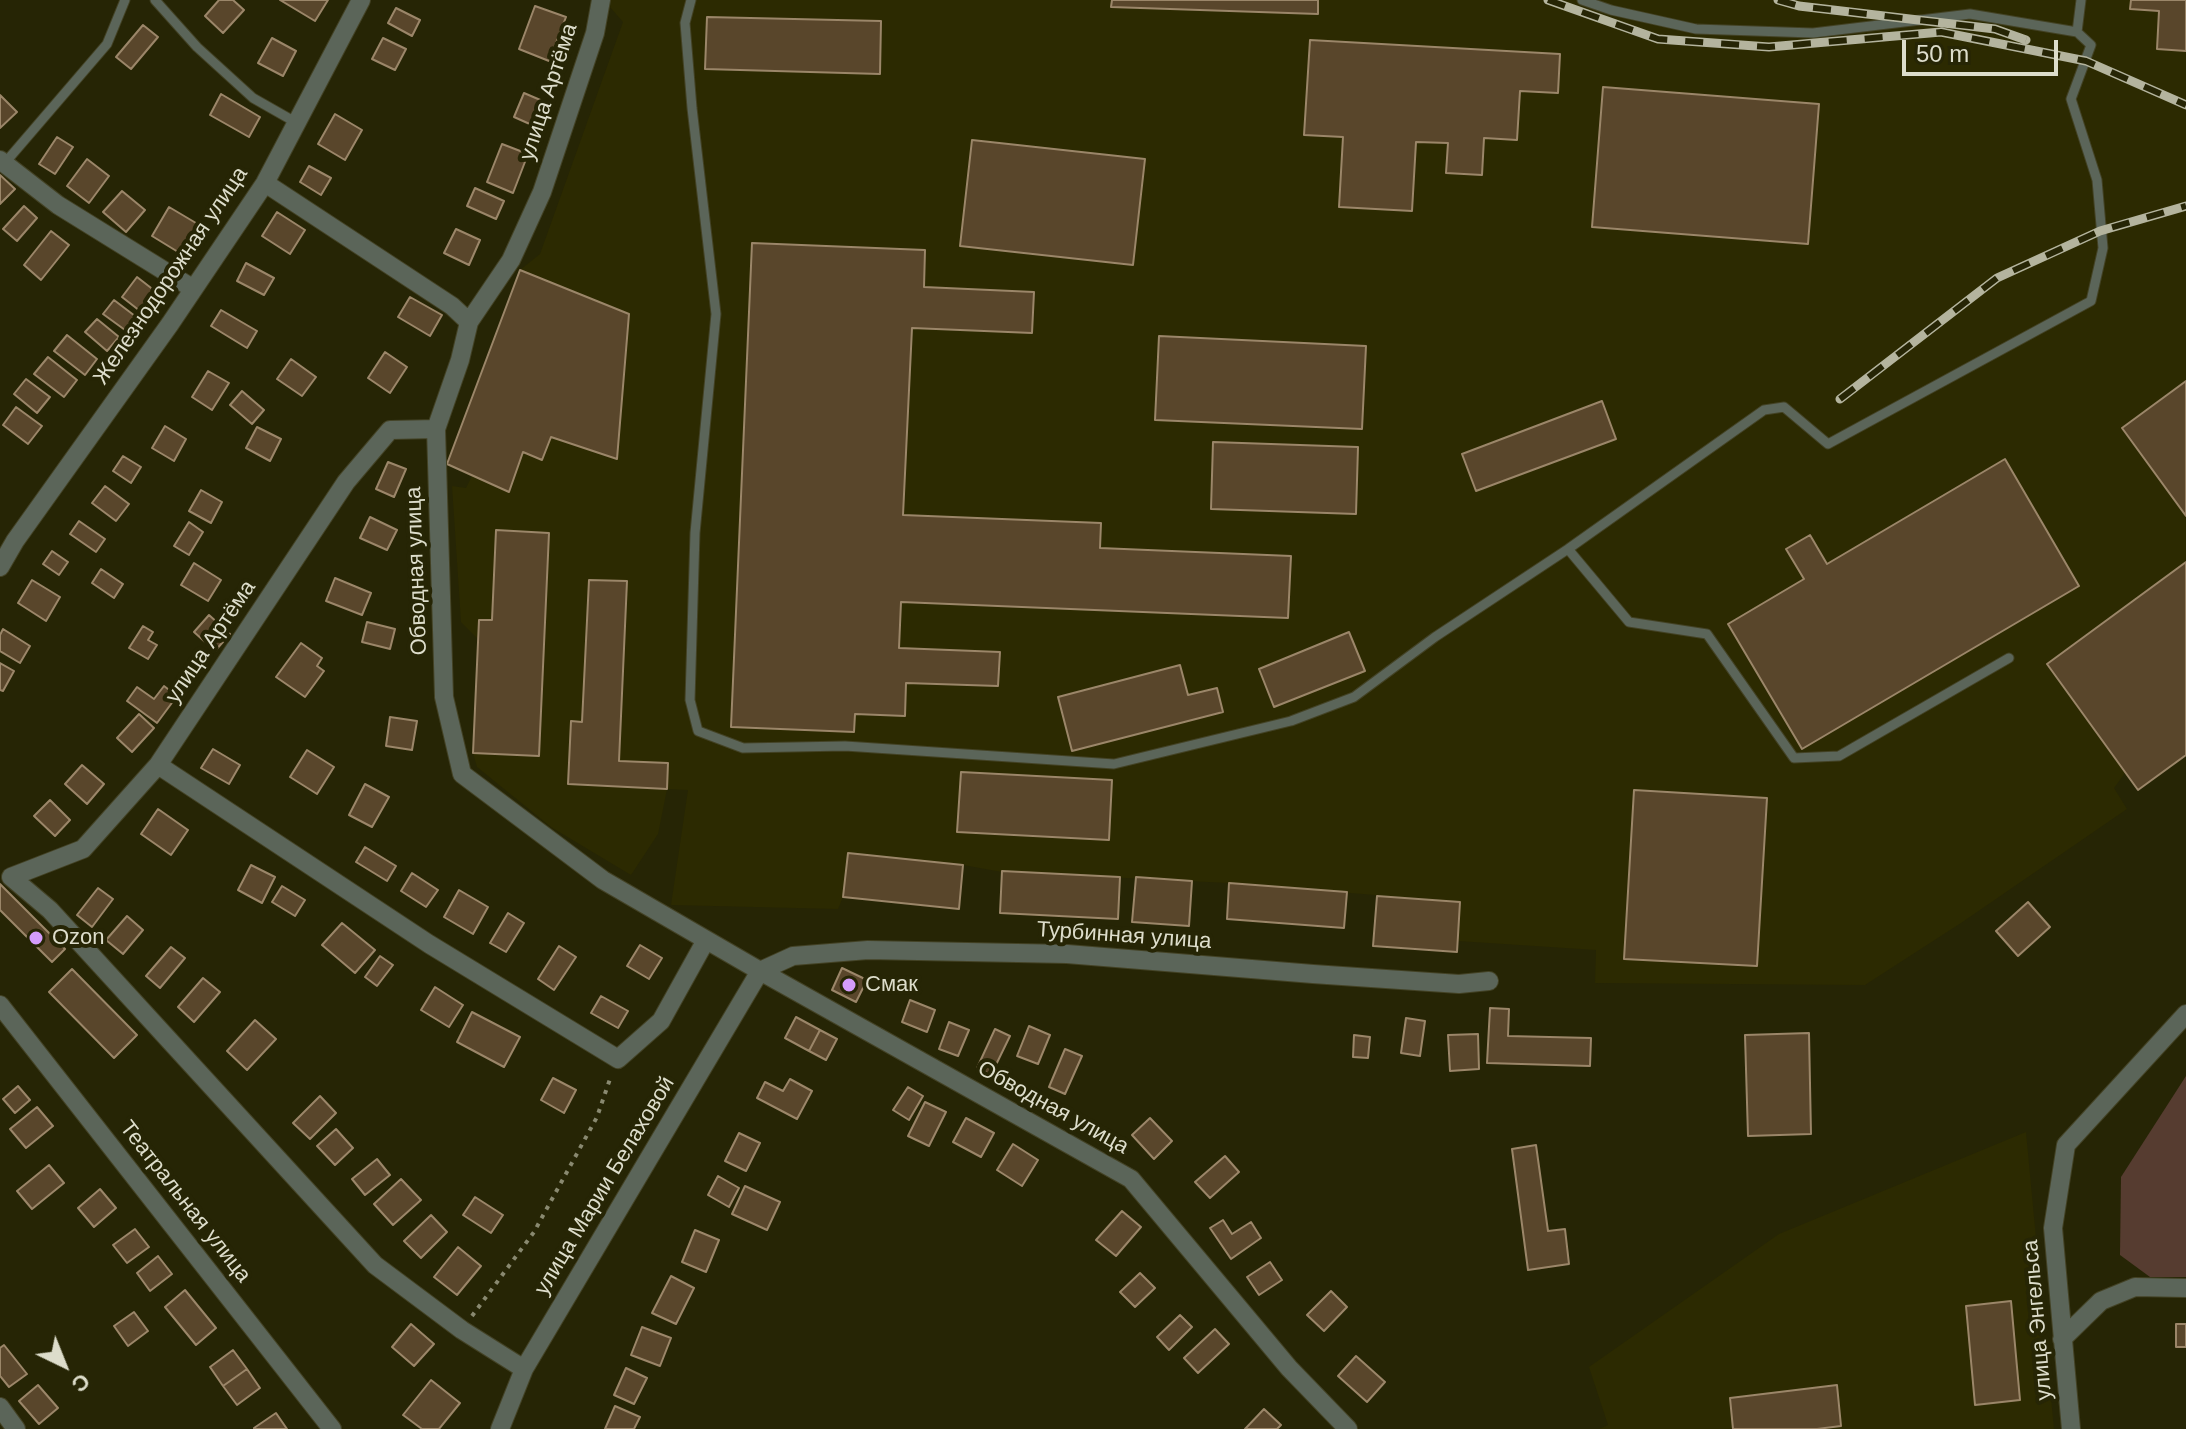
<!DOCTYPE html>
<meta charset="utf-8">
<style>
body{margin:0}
#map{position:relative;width:2186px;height:1429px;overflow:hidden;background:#262505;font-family:Arial,sans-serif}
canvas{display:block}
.north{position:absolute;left:24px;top:1325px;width:80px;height:80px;-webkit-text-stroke:6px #262505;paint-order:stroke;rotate:137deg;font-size:22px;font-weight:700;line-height:32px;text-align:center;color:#ddddcb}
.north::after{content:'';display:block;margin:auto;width:28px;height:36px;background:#ddddcb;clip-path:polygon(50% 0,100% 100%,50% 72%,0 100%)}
.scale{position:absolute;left:1902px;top:40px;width:156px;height:36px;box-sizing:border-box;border:4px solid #ddddcb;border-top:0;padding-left:10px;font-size:24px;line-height:28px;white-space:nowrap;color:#ddddcb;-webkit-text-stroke:6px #262505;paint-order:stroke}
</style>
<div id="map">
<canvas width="2186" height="1429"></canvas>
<div class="north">С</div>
<div class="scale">50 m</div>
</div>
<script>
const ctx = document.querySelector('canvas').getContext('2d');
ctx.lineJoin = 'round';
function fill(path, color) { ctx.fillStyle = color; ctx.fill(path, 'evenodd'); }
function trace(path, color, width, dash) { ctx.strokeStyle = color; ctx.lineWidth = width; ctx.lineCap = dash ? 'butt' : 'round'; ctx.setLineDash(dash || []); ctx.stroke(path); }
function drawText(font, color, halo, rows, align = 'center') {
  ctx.font = font + ' Arial,sans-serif'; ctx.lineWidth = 8; ctx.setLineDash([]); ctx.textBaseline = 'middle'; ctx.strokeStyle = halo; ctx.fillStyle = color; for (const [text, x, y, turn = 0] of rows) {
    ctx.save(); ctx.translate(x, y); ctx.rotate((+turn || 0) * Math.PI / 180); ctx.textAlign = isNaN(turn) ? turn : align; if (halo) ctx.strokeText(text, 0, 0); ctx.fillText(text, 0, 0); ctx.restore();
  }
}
fill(new Path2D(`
 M611,0H2186V755L2125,773L2114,788L2127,809L1961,923L1865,985L1595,983L1596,950L1458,941L1460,902L1229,883L1002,872L963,865L848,853L843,897L838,909L671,905L688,790L667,789L658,834L631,875L551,827L477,767L473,753L478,639L461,622L452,486L466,488L472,476L447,464L520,270L540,254L623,22L610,7Z
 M2026,1132L2054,1429H1599L1608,1425L1589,1367L1779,1234Z`), '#2c2a01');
fill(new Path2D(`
 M2186,1076V1277H2150L2120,1255L2121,1177Z`), '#563c30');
const building = new Path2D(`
 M219,0H233L244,10L223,33L205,16Z
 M280,0H328L315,21Z
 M1112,0H1318V14L1111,7Z
 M2131,0H2186V51L2157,49L2159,11L2130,9Z
 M535,6L566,17L549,61L519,49Z
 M396,8L420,20L412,36L388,23Z
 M707,17L881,21L880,74L705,69Z
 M143,25L158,37L131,69L116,57Z
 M272,38L296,51L283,76L258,63Z
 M383,38L406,49L395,70L372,59Z
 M1310,40L1560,54L1558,93L1520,91L1517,140L1484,138L1482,175L1446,173L1448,143L1416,142L1412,211L1339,207L1343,137L1304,135Z
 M1603,87L1819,104L1808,244L1592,227Z
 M524,93L552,105L541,129L514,117Z
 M221,94L260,117L249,137L210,115Z
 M0,95L17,112L0,128Z
 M335,114L362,130L345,160L318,144Z
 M57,137L73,147L55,174L39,164Z
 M972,140L1145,159L1133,265L960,246Z
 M502,144L528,154L513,193L487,182Z
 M87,159L109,176L89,203L67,186Z
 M309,166L331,178L321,195L300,182Z
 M0,175L15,189L0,204Z
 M475,188L504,201L496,219L467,206Z
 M122,191L145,210L126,232L103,212Z
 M24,206L37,218L17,241L3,229Z
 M169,207L201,226L183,255L152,236Z
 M277,212L305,230L290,254L262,236Z
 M456,229L480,240L469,265L444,253Z
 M51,231L69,245L41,280L24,265Z
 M752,243L925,250L924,287L1034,292L1032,333L912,328L903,515L1101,523L1100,548L1291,556L1288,618L901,602L899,648L1000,652L998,686L906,683L905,716L855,714L854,732L731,727Z
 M246,263L274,278L264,295L237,281Z
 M520,270L629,314L617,459L551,437L542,460L523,452L509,492L447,464Z
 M137,277L155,291L140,311L122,297Z
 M410,297L442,315L430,336L398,317Z
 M114,300L135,316L125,330L103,314Z
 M221,310L257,331L247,348L211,326Z
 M97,319L119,337L107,351L85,332Z
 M67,335L97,359L85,375L54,351Z
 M1159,336L1366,346L1362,429L1155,420Z
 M385,352L407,367L390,393L368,378Z
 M48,357L77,380L64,397L34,374Z
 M291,359L316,377L302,396L277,379Z
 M208,371L229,383L212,410L192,397Z
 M26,379L50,397L37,413L14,394Z
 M2186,381V516L2122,428Z
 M242,391L264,410L252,424L230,405Z
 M1602,401L1616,439L1476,491L1462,454Z
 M16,407L42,426L28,444L3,425Z
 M165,426L186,439L174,461L152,448Z
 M257,427L281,439L270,461L246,448Z
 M1213,442L1358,447L1356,514L1211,509Z
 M123,456L141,467L131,483L113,471Z
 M2005,459L2079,586L1802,749L1728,624L1804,579L1786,549L1810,535L1827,564Z
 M388,462L406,469L394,497L376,489Z
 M105,486L129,504L116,521L92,503Z
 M201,490L222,502L211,523L189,511Z
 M370,517L397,530L387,550L360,538Z
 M79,521L105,539L96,552L70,534Z
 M189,522L203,532L189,555L174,546Z
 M496,530L549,533L539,756L473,753L479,620H492Z
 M52,551L68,562L59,575L43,564Z
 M2186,562V755L2138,790L2047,664Z
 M194,563L221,580L208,601L181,585Z
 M101,569L123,584L114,598L92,583Z
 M335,578L371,593L362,615L326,601Z
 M32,580L60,597L46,621L18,603Z
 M589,580L627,581L619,761L668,763L667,789L568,784L571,721L582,722Z
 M209,615L230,634L215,651L194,632Z
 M367,622L395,629L390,649L362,642Z
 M143,626L153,632L148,640L157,645L148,659L129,648Z
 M3,629L30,646L20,663L0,651V635Z
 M1349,632L1365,671L1274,707L1259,669Z
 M301,643L322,658L317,666L324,671L305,697L276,677Z
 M0,663L14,671L3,691L0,690Z
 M1180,665L1188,695L1217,688L1223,712L1072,751L1058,697Z
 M164,686L177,696L157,723L127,701L137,687L154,699Z
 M139,714L154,728L132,752L117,738Z
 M390,717L417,721L412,750L386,746Z
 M213,749L240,765L229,784L201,768Z
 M307,750L334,767L317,794L290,777Z
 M82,765L104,784L87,804L65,784Z
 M961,772L1112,780L1109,840L957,832Z
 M365,784L389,797L372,827L349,815Z
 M1634,790L1767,798L1757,966L1624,959Z
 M50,800L70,820L55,836L34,816Z
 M158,809L188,830L171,855L141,834Z
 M365,847L396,866L387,881L356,862Z
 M848,853L963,865L959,909L843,897Z
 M251,865L275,877L262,903L238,890Z
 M1002,871L1120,877L1118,919L1000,913Z
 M412,873L438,890L426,907L401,891Z
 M1136,877L1192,881L1189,926L1132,922Z
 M1229,883L1347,892L1344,928L1227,919Z
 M0,884L65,949L52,962L0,910Z
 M282,886L305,900L295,916L272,902Z
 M98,888L113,899L92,927L77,915Z
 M459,890L488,907L473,934L444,917Z
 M1377,896L1460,902L1457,952L1373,946Z
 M2028,902L2050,927L2018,956L1996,931Z
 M508,913L524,923L506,952L490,943Z
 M127,916L143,930L123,954L106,940Z
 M342,923L375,950L355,973L322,945Z
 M640,945L662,958L649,979L627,966Z
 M559,946L576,957L554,990L538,979Z
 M171,947L185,958L160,988L146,976Z
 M380,956L393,965L377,986L365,977Z
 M842,968L867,980L856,1002L832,990Z
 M72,969L137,1035L114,1058L49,992Z
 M203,978L220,992L194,1022L178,1007Z
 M435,987L463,1005L449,1027L421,1010Z
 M601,996L628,1011L618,1028L591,1013Z
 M910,1000L935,1010L927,1032L902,1022Z
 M1490,1008L1509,1009L1508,1036L1591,1038L1590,1066L1487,1063Z
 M472,1012L520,1037L504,1067L457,1042Z
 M796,1017L820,1030L809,1051L785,1038Z
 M1406,1018L1425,1021L1420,1056L1401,1053Z
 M255,1020L276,1039L247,1070L227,1051Z
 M949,1022L969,1030L958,1056L939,1049Z
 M1029,1026L1050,1035L1038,1064L1017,1056Z
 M995,1029L1010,1036L991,1075L977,1068Z
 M820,1030L837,1039L826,1060L809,1051Z
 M1809,1033L1811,1134L1748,1136L1745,1035Z
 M1478,1034L1479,1069L1450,1071L1448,1035Z
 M1354,1035L1370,1037L1368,1058L1353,1057Z
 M1065,1049L1082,1056L1065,1094L1049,1087Z
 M553,1078L576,1090L564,1113L541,1100Z
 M790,1079L812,1091L797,1119L757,1098L765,1082L783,1091Z
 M18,1086L30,1100L15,1113L3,1099Z
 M908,1087L923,1096L909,1120L893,1110Z
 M320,1096L336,1113L310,1139L293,1123Z
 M925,1102L946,1112L929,1146L908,1136Z
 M37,1107L53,1126L26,1148L10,1129Z
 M966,1118L994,1133L981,1157L953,1142Z
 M1150,1118L1172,1141L1154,1159L1132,1135Z
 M336,1129L353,1148L335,1165L317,1146Z
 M739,1133L760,1143L746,1171L725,1161Z
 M1013,1144L1038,1160L1022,1186L997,1170Z
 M1536,1145L1548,1231L1565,1229L1569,1264L1528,1270L1512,1149Z
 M1225,1156L1239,1172L1210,1198L1195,1182Z
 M377,1159L390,1175L365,1195L352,1179Z
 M49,1165L64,1183L32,1209L17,1191Z
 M718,1176L739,1188L729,1207L708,1195Z
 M401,1179L421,1200L393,1225L374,1204Z
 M745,1186L780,1202L767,1230L732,1214Z
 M100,1189L116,1208L94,1227L78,1208Z
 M475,1197L503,1215L491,1233L463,1215Z
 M1122,1211L1141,1227L1116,1256L1096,1240Z
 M431,1215L447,1232L421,1258L404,1241Z
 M1223,1220L1232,1234L1251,1222L1261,1238L1231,1259L1210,1228Z
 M135,1229L149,1247L127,1263L113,1245Z
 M695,1230L719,1240L706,1272L682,1262Z
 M458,1247L481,1266L457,1295L434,1277Z
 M158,1256L172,1274L150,1291L137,1273Z
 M1270,1262L1282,1280L1259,1295L1247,1277Z
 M1140,1273L1155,1288L1135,1307L1120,1292Z
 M671,1276L694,1288L676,1324L652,1313Z
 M185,1290L216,1328L196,1345L165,1307Z
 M1331,1291L1347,1307L1324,1331L1307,1315Z
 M2011,1301L2020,1400L1975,1405L1966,1306Z
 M134,1312L148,1331L128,1346L114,1326Z
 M1180,1315L1192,1327L1169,1350L1157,1337Z
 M411,1324L434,1344L414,1366L392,1347Z
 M2176,1324H2186V1347H2176Z
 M642,1327L671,1338L660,1366L631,1355Z
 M1215,1329L1229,1344L1198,1373L1184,1358Z
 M4,1345L27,1374L9,1387L0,1376V1348Z
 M233,1350L247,1369L223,1386L210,1367Z
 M1356,1356L1385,1382L1367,1402L1338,1376Z
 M626,1368L647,1378L634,1404L614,1395Z
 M247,1369L260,1388L237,1405L223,1386Z
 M431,1380L460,1403L439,1429H422L403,1415Z
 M38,1385L58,1408L39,1424L19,1401Z
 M1837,1385L1841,1426L1817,1429H1733L1730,1398Z
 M615,1406L640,1417L634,1429H605Z
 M1264,1409L1281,1425L1277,1429H1245Z
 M276,1413L287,1429H254V1428Z`);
fill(building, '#59462b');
trace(building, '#9b8669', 2);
const lane = new Path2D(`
 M155,0L197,47L253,98L297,123
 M691,0L685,23L692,108L716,314L695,533L690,700L698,731L743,748L845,746L1114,764L1291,721L1354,697L1435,637L1568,549L1764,410L1784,407L1828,444L2091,301L2103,248L2097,180L2071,99L2091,45L2077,32
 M1582,0L1611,10L1696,29L1813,33L1970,14L2077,32L2081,0
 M4,164L107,44L125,0
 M1568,549L1629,622L1707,634L1794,758L1839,756L2009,658`);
const street = new Path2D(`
 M0,160L58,205L192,288
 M265,183L452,306L469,322L460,360L436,429L444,697L462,774L603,880L760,971L1131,1179L1289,1368L1348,1429
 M469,322L511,260L542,192L595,33L601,0
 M436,429L390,430L346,482L158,765L83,849L11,877L50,910L375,1265L462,1330L524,1369
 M0,567L15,541L170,324L265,183L361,0
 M158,765L429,944L618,1059L661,1021L706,940
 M760,971L793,956L868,950L1067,954L1313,974L1459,984L1489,981
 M0,1005L332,1429
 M2062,1339L2101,1301L2135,1287L2186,1288
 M0,1407L16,1429
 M500,1429L524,1369L760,971
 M2071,1429L2053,1228L2066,1145L2186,1014`);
trace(lane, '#434225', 11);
trace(street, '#434225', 20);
trace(new Path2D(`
 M472,1316L534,1232L597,1117L611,1076`), '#898970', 4, [4, 6]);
trace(lane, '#5b6559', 9);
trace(street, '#5b6559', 18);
const rail = new Path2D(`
 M1548,0L1658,39L1769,47L1941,32L2086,61L2186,105
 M1778,0L1799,6L1995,29L2026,40
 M1840,399L1997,278L2100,231L2186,206`);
trace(rail, '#b4b49e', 9);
trace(rail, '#262505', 6, [18]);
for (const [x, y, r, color] of [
 [36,938,8,"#d49cfb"],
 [849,985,8,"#d49cfb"]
]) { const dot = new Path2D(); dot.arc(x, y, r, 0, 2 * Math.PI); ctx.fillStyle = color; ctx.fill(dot); trace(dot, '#262505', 3); }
drawText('22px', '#ddddcb', '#262505', [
 ["улица Артёма",549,92,-72],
 ["Железнодорожная улица",171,276,-56],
 ["Обводная улица",417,571,-92],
 ["улица Артёма",211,642,-56],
 ["Турбинная улица",1124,936,4],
 ["Обводная улица",1053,1108,29],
 ["улица Марии Белаховой",605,1186,-59],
 ["Театральная улица",185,1202,52],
 ["улица Энгельса",2038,1320,-95]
]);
drawText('22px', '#ddddcb', '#262505', [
 ["Ozon",52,938],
 ["Смак",865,985]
], 'left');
</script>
